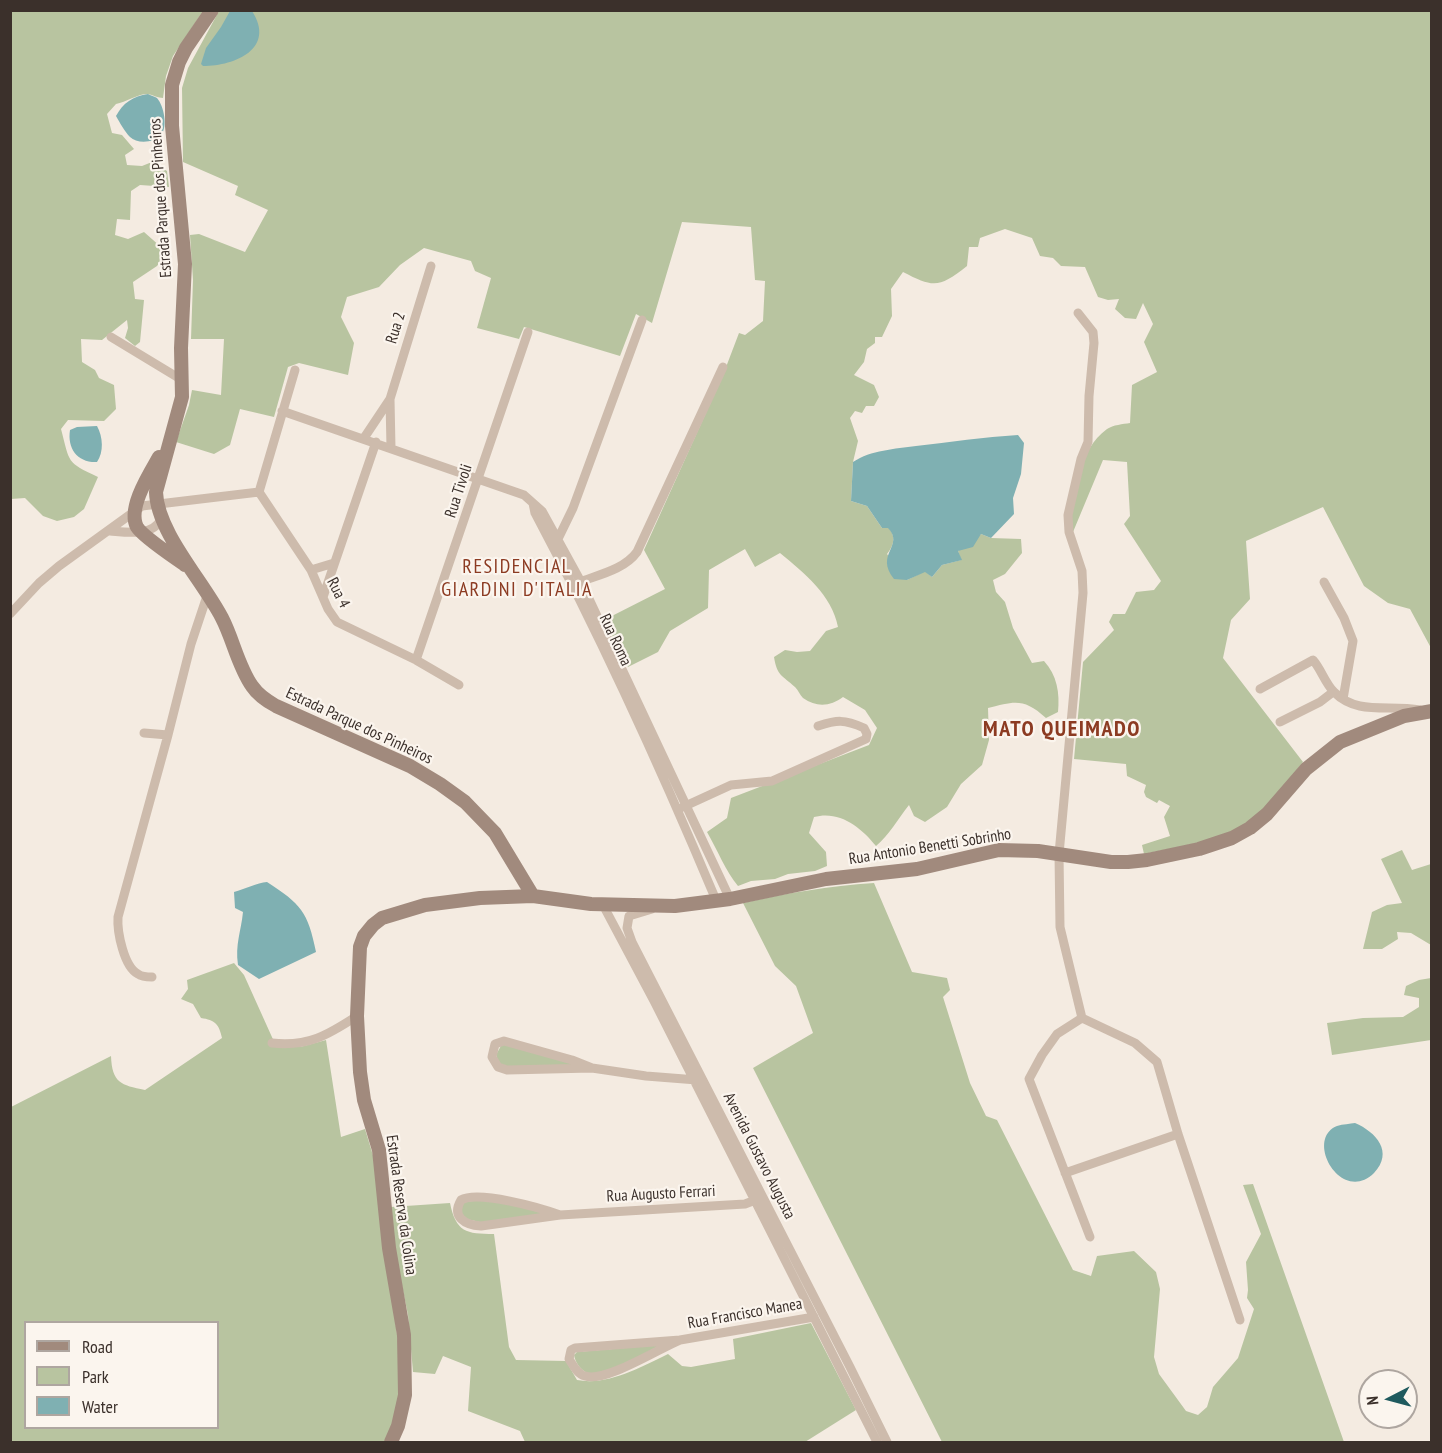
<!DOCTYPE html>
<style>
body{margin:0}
#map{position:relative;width:1442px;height:1453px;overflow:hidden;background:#f4ebe1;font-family:"PT Sans Narrow",sans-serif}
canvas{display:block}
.frame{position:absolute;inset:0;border:12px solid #3b302b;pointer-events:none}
.legend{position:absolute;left:24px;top:1321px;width:195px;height:108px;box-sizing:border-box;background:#fbf5ee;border:2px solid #aea6a0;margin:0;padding:8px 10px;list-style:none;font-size:18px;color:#3b302b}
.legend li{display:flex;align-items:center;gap:12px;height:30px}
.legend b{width:30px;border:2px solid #aea6a0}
.north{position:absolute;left:1358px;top:1369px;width:60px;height:60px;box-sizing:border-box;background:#fbf5ee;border:2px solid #aea6a0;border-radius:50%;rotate:264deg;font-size:16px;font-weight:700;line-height:24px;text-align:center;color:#3b302b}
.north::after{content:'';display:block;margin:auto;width:21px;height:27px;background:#1f5a5e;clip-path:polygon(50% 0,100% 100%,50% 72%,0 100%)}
</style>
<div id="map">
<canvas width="1442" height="1453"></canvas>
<div class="frame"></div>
<ul class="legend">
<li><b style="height:8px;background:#a18a7d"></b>Road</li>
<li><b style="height:16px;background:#b8c4a0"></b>Park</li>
<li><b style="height:16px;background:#7fb0b2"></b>Water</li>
</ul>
<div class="north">N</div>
</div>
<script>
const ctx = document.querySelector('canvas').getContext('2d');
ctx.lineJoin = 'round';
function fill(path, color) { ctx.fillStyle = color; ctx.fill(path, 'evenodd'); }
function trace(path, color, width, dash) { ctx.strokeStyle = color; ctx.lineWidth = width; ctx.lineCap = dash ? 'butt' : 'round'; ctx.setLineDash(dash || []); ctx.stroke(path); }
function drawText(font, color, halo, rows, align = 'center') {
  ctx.font = font + ' "PT Sans Narrow",sans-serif'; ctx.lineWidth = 4.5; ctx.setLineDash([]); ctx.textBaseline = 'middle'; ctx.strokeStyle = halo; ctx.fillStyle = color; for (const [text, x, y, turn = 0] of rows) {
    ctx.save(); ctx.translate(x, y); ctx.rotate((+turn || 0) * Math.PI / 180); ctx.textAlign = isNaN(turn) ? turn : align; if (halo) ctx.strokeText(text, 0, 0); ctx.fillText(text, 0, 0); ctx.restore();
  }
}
fill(new Path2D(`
 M10,11H203L173,56L166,76L163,98C158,98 153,95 148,94C140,93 126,102 116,104L107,114L112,133L122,135L134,149L125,155L127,165L142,166L152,162L167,171L169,187L140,185L131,191L130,220L117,219L115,235L128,239L144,232L161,247L163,258L157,266L133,282L135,299L144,300L140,342L135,346L125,338L128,328L127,320L102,340L81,339L82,362L95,370L99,378L114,385L116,409L104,421L68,420L61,429C70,463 66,462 98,477L84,509L74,517L57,521L43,516L25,498L11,499Z
 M219,11H1431V648L1410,609L1388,603L1364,586L1323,507L1246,541L1250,599L1231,620L1223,658L1303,762C1291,777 1279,796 1265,809C1233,840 1186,845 1144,854L1142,845L1170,836L1164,817L1170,806L1159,800L1157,803L1146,797L1144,792L1146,785L1127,776L1126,764L1074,759L1083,662L1114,630L1109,622L1113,614H1125L1136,592L1154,590L1161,581L1124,524L1130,516L1127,462L1103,460L1073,532L1069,522C1076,490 1078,450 1107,429C1113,425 1123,424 1130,423L1132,385L1157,372L1144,342L1153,324L1143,303L1136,319L1125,318L1115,309L1119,299L1108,300L1098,297L1085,267L1061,266L1053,258L1040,256L1032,238L1005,229L980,238L978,247H969L967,266C939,288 934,288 903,272L891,289L892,316L882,337H875V343L867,349L864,362L854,375L874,385L879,397L874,406H866L862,413L855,411L850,418L858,441L853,462L851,501L867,506L882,528H889C896,537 894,545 887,554L907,580L925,571L932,577L942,565L961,560L958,551L981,534L991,538L1021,539L1022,553L1005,574L993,580L996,592L1005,602L1013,628L1032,663L1044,661C1057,675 1060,693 1058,712L1046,718C1024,698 1015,701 988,708L989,740L982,765L961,784L947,807L925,822L914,816L909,805C898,819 889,835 876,846C861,827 839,810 814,817L809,833L826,852L827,866L815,871L788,874L775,879L751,881L738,886C726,872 717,849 707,832L727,818L731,798L869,745L877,728L865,710L843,697C831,706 817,708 803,698C800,695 798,690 795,687C782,675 777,676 774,657L785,650L797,652L810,651L826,631L838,627C832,595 804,573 780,553L755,567L745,549L709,570L708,608L670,631L658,652L628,667L604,620L665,589L644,550L723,375L739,333L745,335L763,321L765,281L755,280L751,227L682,222L652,323L636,314L620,356L524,327L519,339L477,328L491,278L475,271L471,261L424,248L400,265L379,287L347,297L341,317L354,343L348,375L299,363L288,367L274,417L240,409L230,445L214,454L176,442L189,405L192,390L221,395L224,339H191L193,280L190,235L199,234L245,252L268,210L235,195L238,186L183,162L182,88L188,68Z
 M1402,850L1412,870L1431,864V945L1411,933L1397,932L1398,939L1382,949H1363L1372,912L1387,905L1402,903L1381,859Z
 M874,883L912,972L947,978L950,990L943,997L970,1083L986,1116L997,1120L1073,1270L1091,1276L1097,1256L1134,1251L1156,1272L1160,1289L1154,1357L1159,1374L1186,1411L1198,1415L1207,1407L1213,1387L1238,1358L1254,1309L1247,1298L1248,1290L1246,1262L1261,1234L1243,1185L1253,1184L1344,1442H942L753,1068L813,1033L796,986L775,966L743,903C787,893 829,886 874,883Z
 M234,963L244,975L276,1046L300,1047L326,1040L341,1137L365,1129L375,1162L399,1350V1407L385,1442H11V1107L111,1056C112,1083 121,1085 145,1090L222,1038C219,1024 215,1020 201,1018L193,1004L181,999L188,989L187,980ZM26,1322H218V1428H26Z
 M1431,978V1040L1332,1055L1327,1023L1363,1018L1403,1017L1419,1007V998L1404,995L1406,986L1419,980Z
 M502,1044L577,1065L507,1067L497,1062V1053Z
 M481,1200L529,1207L549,1214L484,1223L462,1218L461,1205L464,1202Z
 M450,1203C456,1232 466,1234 494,1234L509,1347L516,1360L566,1361L577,1380C608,1386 641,1367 668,1354L682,1366L691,1367L735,1359L733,1339L811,1323L856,1410L805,1442H525L520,1431L468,1411L471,1367L443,1356L435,1374L413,1372L408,1315L395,1251L391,1207Z
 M660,1345C647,1353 603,1377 588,1373C581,1371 575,1362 574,1355L577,1352Z`), '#b8c4a0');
fill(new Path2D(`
 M230,11H252C276,48 236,66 203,66L201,64L206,48L221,27Z
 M148,94C150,95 155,97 157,98C164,106 168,127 161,135C154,143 137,144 130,137C125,132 120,123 116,116C123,103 133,96 148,94Z
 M97,426C103,437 104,452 97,462C78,463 67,449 70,430L77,427Z
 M1018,435L1024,443L1021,474L1013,498L1014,514L991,538L981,534L973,547L958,551L962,560L942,565L932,577L925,572L907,580L894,579C874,554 905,546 888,528H882L867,506L851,501L853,462C871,450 895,449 916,446C950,442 984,437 1018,435Z
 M267,882C301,904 308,912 316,952L259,979L238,965C235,944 241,932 243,912L235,908L234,892C245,889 257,883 267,882Z
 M1355,1123C1376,1132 1394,1152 1374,1173C1341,1205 1304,1139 1337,1126C1343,1124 1350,1124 1355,1123Z`), '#7fb0b2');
trace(new Path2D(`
 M1078,313L1093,332L1094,343L1089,396L1088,442L1081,459L1068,515L1069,532L1082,571L1083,593L1059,854L1060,927L1082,1018
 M111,337L182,380
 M390,399L391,448
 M282,411L524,495L542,511L581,582L730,899
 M364,438L390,399L431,266
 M259,492L311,570L328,609L337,622L416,660L459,685
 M259,492L295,370
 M533,503L535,513C602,639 661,769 716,900
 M110,531C125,532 153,537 161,519
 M556,543L573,508L642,320
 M311,570L334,563
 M1324,582L1344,618L1353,641L1343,699
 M577,583C597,575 624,570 637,552L723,367
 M323,597L376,442
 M10,614L39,583L59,566L142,506L259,492
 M416,660L528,332
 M1260,689L1313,660C1321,669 1325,683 1334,692C1358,716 1388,704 1420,710
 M1280,722L1320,702L1333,692
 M144,733L168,735L191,644L208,593
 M683,807L731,785L772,781L866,739L867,734L864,728C844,719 837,720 818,726
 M603,905L654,1001L877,1442
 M652,909L629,916L627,928L632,942L850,1367L887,1442
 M152,977C147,977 142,977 138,974C124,967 117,932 118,917L168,735
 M272,1043C308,1047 328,1035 357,1016
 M592,1068L572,1060L504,1041L495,1044L492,1057L498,1067L507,1070L592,1068L646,1076L697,1080
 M1065,1173L1178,1134
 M560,1215C541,1208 478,1190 461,1200C451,1217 465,1225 481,1226L560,1215L745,1204L758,1199
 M1090,1237L1029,1079L1042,1055L1057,1034L1082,1018L1135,1043L1157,1062L1178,1134L1240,1320
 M680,1340C660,1348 605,1383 585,1376C577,1374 573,1365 569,1359L571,1350L575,1348Z
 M680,1340L814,1317`), '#cdbbac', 9);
trace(new Path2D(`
 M212,10L186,48L179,62L172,85V126L185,264L181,348L182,397L156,492C157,532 203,581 222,618C233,639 238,666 252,686C258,695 267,701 276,706L410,766L440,784L465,802L495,833L533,896
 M159,457C150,473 127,508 137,527C143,537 174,557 185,565
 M391,1442L398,1426L405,1395L404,1335L389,1248L379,1150L364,1100L360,1072L357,1016L360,947L364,936L373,925L382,918L425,905L480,898L533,896L591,904L675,906L730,899L826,879L917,869L999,850L1038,851L1111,862H1128L1147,860L1199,849L1232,838L1250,828L1267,814L1306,769L1340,742L1404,716L1432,711`), '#a18a7d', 14);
drawText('16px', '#3b302b', '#fbf5ee', [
 ["Estrada Parque dos Pinheiros",161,198,-94],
 ["Rua 2",396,328,-73],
 ["Rua Tivoli",459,491,-72],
 ["Rua 4",338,593,63],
 ["Rua Roma",615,640,65],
 ["Estrada Parque dos Pinheiros",359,726,25],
 ["Rua Antonio Benetti Sobrinho",930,847,-9],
 ["Avenida Gustavo Augusta",759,1156,63],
 ["Rua Augusto Ferrari",661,1194,-3],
 ["Estrada Reserva da Colina",401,1205,82],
 ["Rua Francisco Manea",745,1314,-10]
]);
ctx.letterSpacing = '1.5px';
drawText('20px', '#8c3b22', '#fbf5ee', [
 ["RESIDENCIAL",517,567],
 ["GIARDINI D'ITALIA",517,590]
]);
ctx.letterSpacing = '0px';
ctx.letterSpacing = '1.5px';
drawText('bold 22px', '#8c3b22', '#fbf5ee', [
 ["MATO QUEIMADO",1062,730]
]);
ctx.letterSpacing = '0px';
</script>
